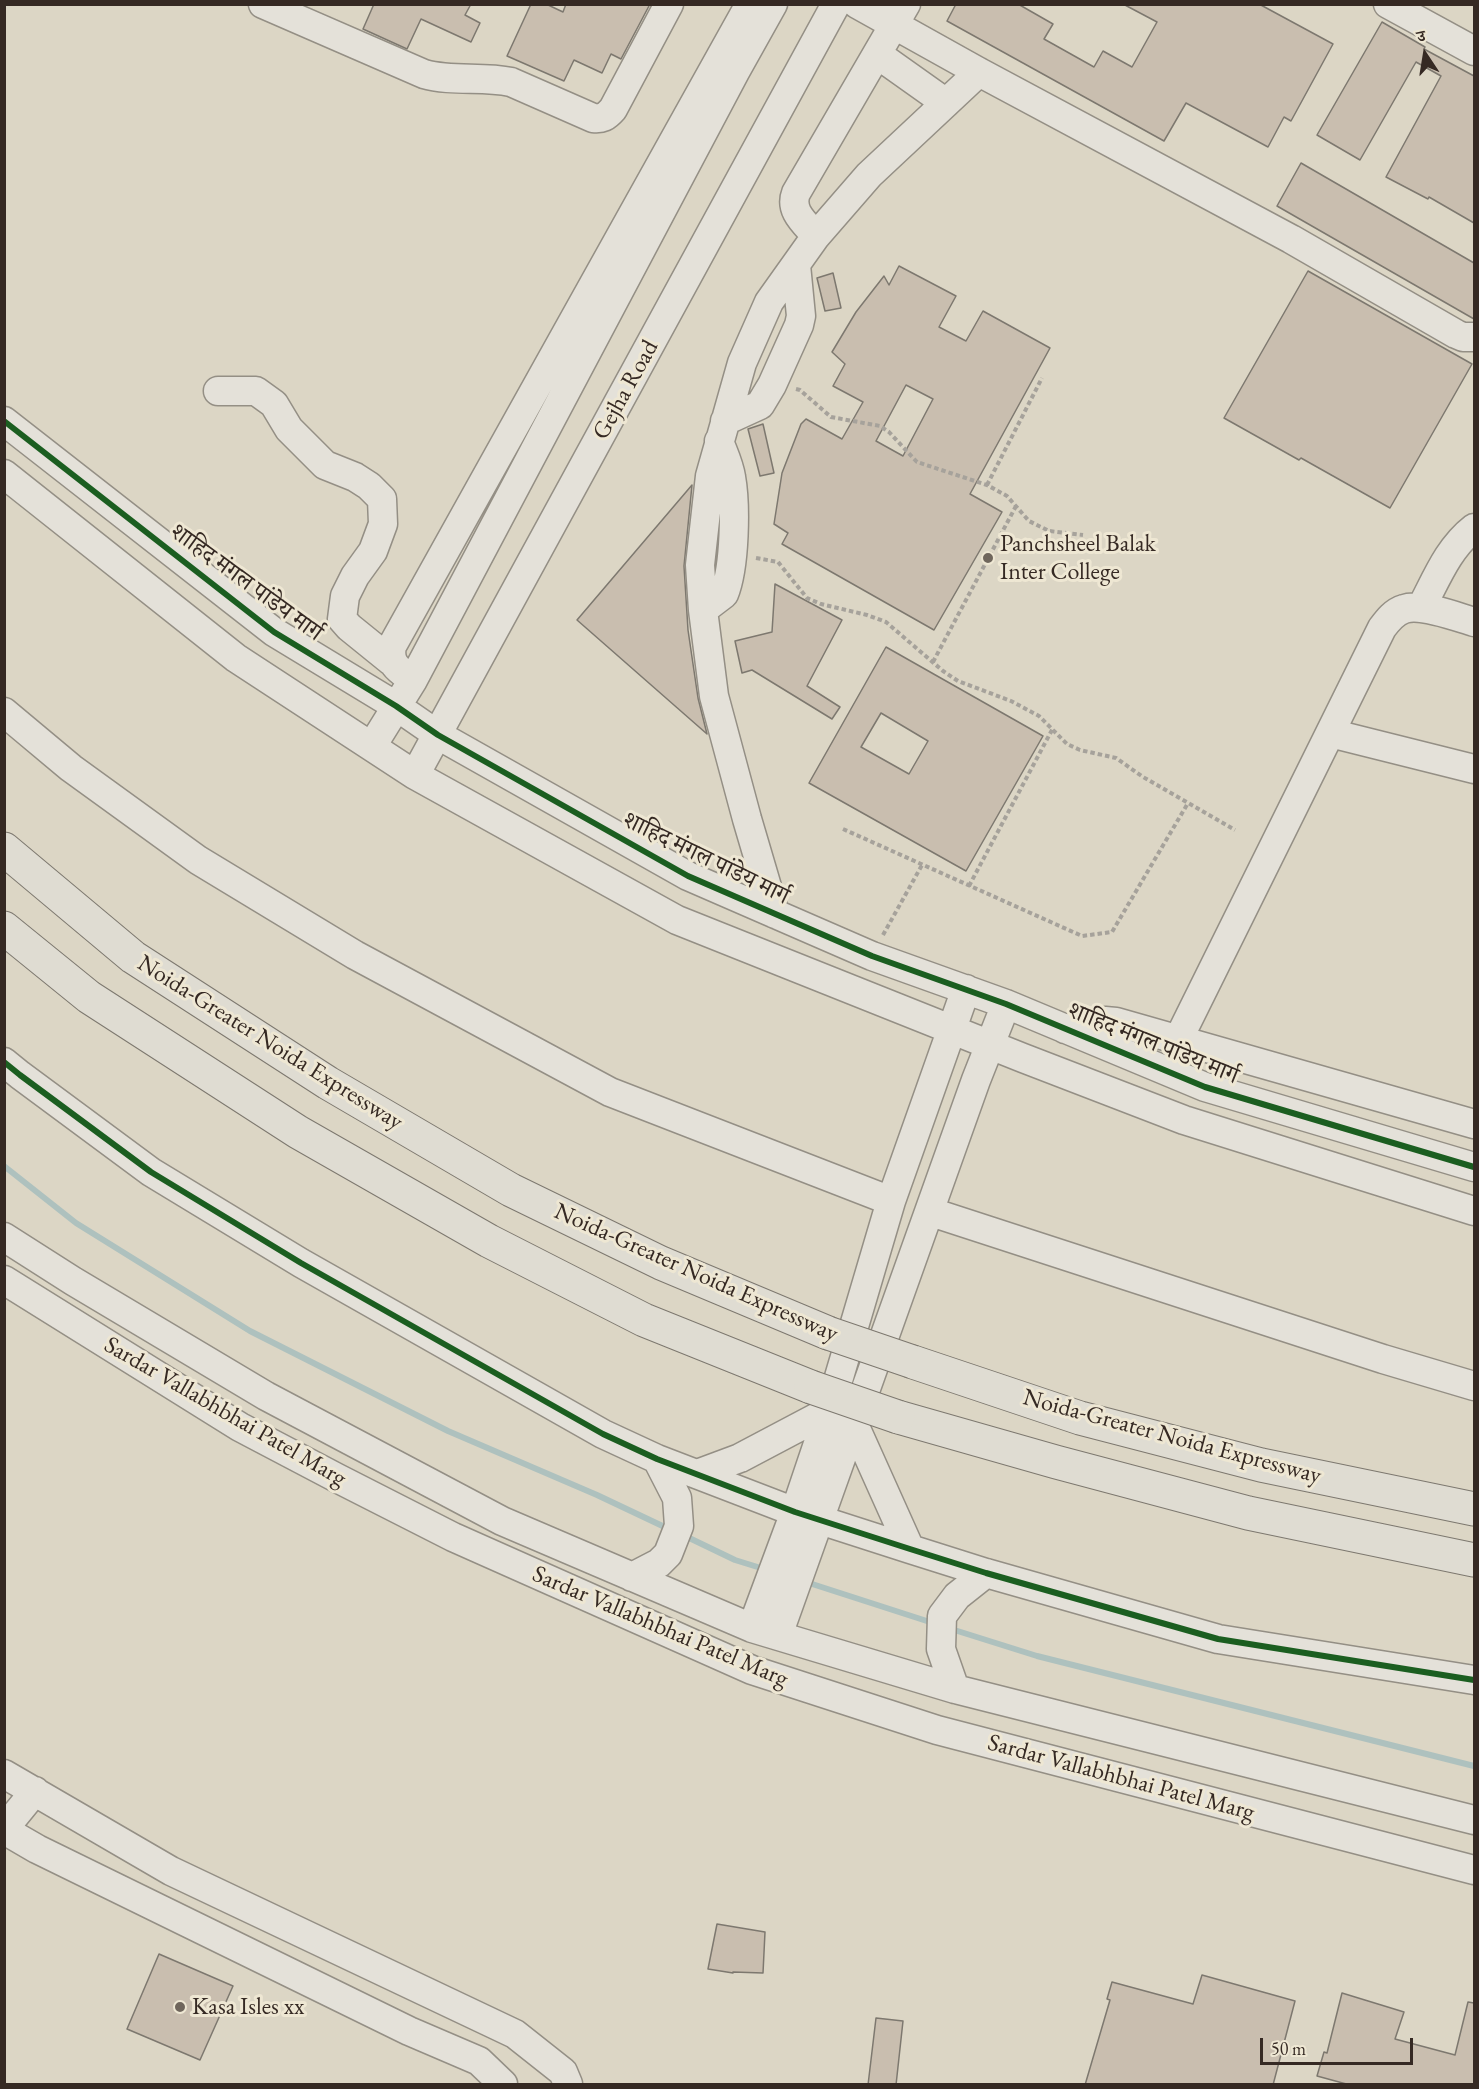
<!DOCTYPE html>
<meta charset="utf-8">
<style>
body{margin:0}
#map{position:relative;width:1479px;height:2089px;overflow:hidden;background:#dcd6c5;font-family:"EB Garamond","Noto Serif Devanagari",serif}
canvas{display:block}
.frame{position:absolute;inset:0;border:6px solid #352923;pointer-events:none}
.north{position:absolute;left:1395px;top:24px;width:60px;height:60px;-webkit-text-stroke:4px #eee7d3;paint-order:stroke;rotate:348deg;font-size:16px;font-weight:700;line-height:24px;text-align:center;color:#352923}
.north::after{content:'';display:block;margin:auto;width:21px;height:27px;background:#352923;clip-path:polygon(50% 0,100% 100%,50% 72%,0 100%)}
.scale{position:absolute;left:1260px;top:2038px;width:153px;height:27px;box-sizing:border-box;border:3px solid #352923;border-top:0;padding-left:8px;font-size:18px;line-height:21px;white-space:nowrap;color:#352923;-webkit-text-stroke:4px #eee7d3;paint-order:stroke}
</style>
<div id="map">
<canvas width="1479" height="2089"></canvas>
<div class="frame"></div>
<div class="north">उ</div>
<div class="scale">50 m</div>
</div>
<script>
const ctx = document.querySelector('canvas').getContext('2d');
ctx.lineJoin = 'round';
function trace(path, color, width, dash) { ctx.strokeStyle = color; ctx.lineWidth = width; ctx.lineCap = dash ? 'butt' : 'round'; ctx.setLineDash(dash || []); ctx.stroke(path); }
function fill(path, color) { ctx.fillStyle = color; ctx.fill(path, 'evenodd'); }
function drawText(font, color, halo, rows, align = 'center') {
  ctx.font = font + ' "EB Garamond","Noto Serif Devanagari",serif'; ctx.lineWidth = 6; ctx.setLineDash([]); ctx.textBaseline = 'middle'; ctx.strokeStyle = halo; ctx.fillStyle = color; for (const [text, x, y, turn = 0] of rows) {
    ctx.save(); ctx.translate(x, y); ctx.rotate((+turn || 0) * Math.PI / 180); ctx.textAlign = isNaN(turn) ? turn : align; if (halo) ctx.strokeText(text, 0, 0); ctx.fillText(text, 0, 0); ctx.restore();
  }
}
trace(new Path2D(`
 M4,1166L76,1223L250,1331L448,1431L597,1495L671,1530
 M683,1535L735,1560L764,1569
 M806,1582L933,1623
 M948,1628L1037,1656L1474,1766`), '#aec1be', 6);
const building = new Path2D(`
 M374,4H471L465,15L480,23L471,42L421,19L407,49L363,29Z
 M531,4H546L563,12L566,4H650L621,59L611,54L602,73L574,60L564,81L507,56Z
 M956,4H1018L1053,24L1044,39L1094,67L1103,51L1132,67L1157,22L1123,4H1259L1333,44L1291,121L1284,117L1268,147L1186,103L1164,141L947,21Z
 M1382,22L1425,47L1424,49L1474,76V223L1429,197L1428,199L1386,177L1441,76L1416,62L1360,160L1317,135Z
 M1301,163L1474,263V319L1277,206Z
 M899,266L956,296L939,327L966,341L983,311L1050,348L970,494L1002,512L934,630L782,544L788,533L774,524L782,473L801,424L806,419L842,439L863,402L833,386L845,364L832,352L856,312L884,276L889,285ZM906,385L933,399L903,456L876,441Z
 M1308,271L1472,364L1390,508L1301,458L1299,460L1224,418Z
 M833,273L841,308L825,311L817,278Z
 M763,424L774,473L760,476L748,429Z
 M692,485L684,566L688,630L698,698L707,734L577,620Z
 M775,584L842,620L807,686L840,707L832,719L752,670L742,673L735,641L772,632Z
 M886,647L1043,736L966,871L809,783ZM881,713L928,741L909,774L861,747Z
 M717,1924L765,1932L763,1973L733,1972V1973L708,1969Z
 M159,1954L233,1986L200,2060L127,2029Z
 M1202,1975L1295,2001L1273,2085H1085L1110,2000L1107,1999L1112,1982L1193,2004Z
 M1342,1993L1404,2012L1395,2039L1455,2055L1468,2002L1474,2003V2085H1350L1317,2076L1324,2052L1327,2053Z
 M876,2018L903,2021L896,2085H868Z`);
fill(building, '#c9beaf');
trace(building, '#7d786f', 1.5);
const minor = new Path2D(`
 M263,4L424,74C452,82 482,76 511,82L593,118C602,119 606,117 613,109L669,4
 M857,4L979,72L1291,239L1456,334L1463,337H1474
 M1388,4L1474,51
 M877,54L946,103
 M816,236C805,223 789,211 796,193L906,4
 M218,391H256L274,404L289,429L325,465L355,477L369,486L382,499L383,524L373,551L355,576L345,596L342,619L349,627L391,661
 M4,421L274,632L396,706L438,735L688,876L872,956L1006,1004L1205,1087L1474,1167
 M725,421L760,405L772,385L799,325L801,316L796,265
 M4,474L236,658L415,775L677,920L1023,1058L1184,1120L1474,1211
 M1421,608C1436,580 1448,548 1474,528
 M703,610L724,594C735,567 736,505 731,477C729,464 723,452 719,441
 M413,680C399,670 388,664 392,646L750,4
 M4,712L71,768L198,860L355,955L610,1092L891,1201
 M1330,733L1474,769
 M372,746L413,680L735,72L773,4
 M415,775L836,4
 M775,914L747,819L714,696L703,610L700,565L710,476L742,363L769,302L816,236L869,175L979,72
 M1065,1029L1105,1021L1116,1022L1474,1124
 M1178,1040L1382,628C1388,620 1394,612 1404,609C1421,603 1457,617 1474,622
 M4,1062L20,1075L151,1172L301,1263L603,1434L657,1459L795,1512L910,1549L986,1573L1218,1639L1474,1680
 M931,1212L1383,1359L1474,1386
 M4,1237L73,1281L266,1396L502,1521L752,1628L955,1689L1474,1820
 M4,1280L240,1427L337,1478L453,1537L752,1670L937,1730L1474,1870
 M853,1422L910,1549
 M697,1474L740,1458L829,1411
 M632,1577L659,1563L668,1554L679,1526L677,1498L657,1459
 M752,1628L795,1512L829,1411L891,1201L966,989
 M778,1635L976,1080L1006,1004
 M955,1689L941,1649L942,1616L957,1596L986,1573
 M4,1774L171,1871L515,2034L563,2072L568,2084
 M4,1829L35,1791
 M4,1830L37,1849L409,2031L479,2061L503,2084`);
const highway = new Path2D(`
 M4,849L133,957L328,1083L511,1190L661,1263L828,1333
 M4,928L89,997L298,1132L489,1241L644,1320L811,1387
 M913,1362L1080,1418L1261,1465L1474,1509
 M898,1417L1056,1462L1248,1513L1474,1560`);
trace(minor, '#948f85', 31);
trace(highway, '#7d786f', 35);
trace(new Path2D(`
 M796,389L800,390L831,417L880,426L889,432L917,462L987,485L1007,496L1029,521L1049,531L1083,535
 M987,485L1042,378
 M756,558L778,562L807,598L821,604L867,615L886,622L943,671L958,681L1011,701L1039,716L1067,744L1080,750L1116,758L1143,777L1235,830
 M933,662L1016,506
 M843,829L1082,936L1112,932L1188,803
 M969,886L1053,728
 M883,935L922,865`), '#a6a29b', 4, [4.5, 3]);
trace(minor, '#e4e1d9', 28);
trace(highway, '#dfdcd2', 33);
const highwayBridge = new Path2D(`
 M828,1333L913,1362
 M811,1387L898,1417`);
trace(highwayBridge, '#7d786f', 35, []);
trace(highwayBridge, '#dfdcd2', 33);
trace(new Path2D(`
 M4,421L274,632L396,706L438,735L688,876L872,956L1006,1004L1205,1087L1474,1167
 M4,1062L20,1075L151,1172L301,1263L603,1434L657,1459L795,1512L910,1549L986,1573L1218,1639L1474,1680`), '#1b5e20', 6);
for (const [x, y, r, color] of [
 [988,558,6,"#6f665c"],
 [180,2007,6,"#6f665c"]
]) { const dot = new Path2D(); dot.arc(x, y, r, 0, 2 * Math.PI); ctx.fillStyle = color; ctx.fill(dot); trace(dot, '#eee7d3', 2); }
drawText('24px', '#352923', '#eee7d3', [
 ["Gejha Road",626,390,-61],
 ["शाहिद मंगल पांडेय मार्ग",246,583,36],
 ["शाहिद मंगल पांडेय मार्ग",706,859,26],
 ["Noida-Greater Noida Expressway",270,1043,32],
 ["शाहिद मंगल पांडेय मार्ग",1153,1044,22],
 ["Noida-Greater Noida Expressway",696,1273,24],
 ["Sardar Vallabhbhai Patel Marg",225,1412,30],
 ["Noida-Greater Noida Expressway",1172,1437,15],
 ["Sardar Vallabhbhai Patel Marg",660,1627,23],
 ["Sardar Vallabhbhai Patel Marg",1121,1778,15]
]);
drawText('24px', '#352923', '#eee7d3', [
 ["Panchsheel Balak",1000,544],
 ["Inter College",1000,572],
 ["Kasa Isles xx",192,2007]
], 'left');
</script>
